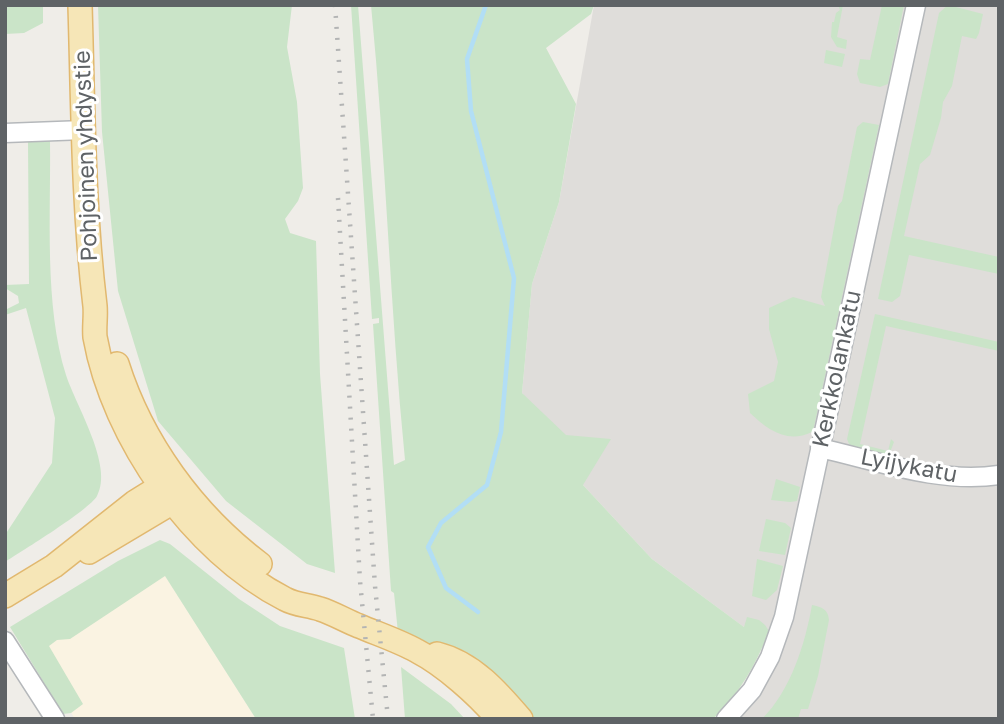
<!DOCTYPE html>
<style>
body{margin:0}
#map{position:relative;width:1004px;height:724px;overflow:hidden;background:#efede8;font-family:"Golos Text",sans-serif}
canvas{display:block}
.frame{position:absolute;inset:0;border:7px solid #5f6366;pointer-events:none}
</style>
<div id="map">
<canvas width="1004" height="724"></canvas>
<div class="frame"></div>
</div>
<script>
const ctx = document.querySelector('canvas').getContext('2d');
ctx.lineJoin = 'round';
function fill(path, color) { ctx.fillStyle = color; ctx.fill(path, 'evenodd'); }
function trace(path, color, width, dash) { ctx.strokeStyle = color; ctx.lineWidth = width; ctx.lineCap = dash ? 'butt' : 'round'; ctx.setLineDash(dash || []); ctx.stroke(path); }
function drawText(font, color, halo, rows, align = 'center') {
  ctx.font = font + ' "Golos Text",sans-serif'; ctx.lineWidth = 6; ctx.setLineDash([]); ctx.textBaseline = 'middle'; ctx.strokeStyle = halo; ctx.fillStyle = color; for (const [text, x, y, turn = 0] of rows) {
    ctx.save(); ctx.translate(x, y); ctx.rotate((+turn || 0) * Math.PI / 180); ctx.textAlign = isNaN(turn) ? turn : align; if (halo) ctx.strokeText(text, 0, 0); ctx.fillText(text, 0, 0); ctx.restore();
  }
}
fill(new Path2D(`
 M159,566L256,719H75L30,646Z`), '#faf3e2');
fill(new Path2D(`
 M594,5H999V719H726L770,657L752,633L652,559L583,485L522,393L532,284L559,202Z`), '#dfddda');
fill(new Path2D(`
 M5,5H43V23L24,33L5,34Z
 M98,5H292L287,47L297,102L303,188L298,201L285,219L290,233L316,241L320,374L335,573L307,564L226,501L158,421L118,291L102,132Z
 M351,5H358L394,465L405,460C390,309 386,157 371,5H594L591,14L546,48L576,104L559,202L532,284L522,393L566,435L611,439L583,485L652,559L744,627L747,617L759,620L765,625L769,631C756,665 739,694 713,719H529L458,656L398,633L394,593L391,591L373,324L379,323V318L372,319Z
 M838,5H843L837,37L847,40L846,49L837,47L831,37L832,22H834L836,13L840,10Z
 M882,5H904L888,84L880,87L860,83L857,74L860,59L870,60Z
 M948,5L983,14L979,33L976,39L962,36L952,86L943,102L941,118L930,155L920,164L904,236L999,257V274L909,255L900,296L892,302L878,299L939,13Z
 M826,50L845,54L842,67L824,63Z
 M863,122L879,125L814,427L812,432C787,444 768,430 750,413L748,394L774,381L778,362L769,329V308L793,297L825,306L821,297L838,206L842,201L857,127Z
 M50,141C51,214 44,305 66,375C76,406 114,466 97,496C89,510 22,551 5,562V535L52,463L55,418L26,308L5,315V310L19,303L18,296L5,288V285L29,284L28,142Z
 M875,314L999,342V351L886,326L860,444L888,451L891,439L894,442L889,455L854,447L849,444L847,439Z
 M776,479L800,487L797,501L790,502L771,500Z
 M766,519L785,523L791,528L785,555L759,551Z
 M160,540L170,544L239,599L280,626L344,648L355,719H256L165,576L70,639L57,640L49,646L83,704L71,713L63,714L10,627L118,561Z
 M757,559L783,566L777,590L766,600L752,596Z
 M812,605C822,607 828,609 829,620L818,676L808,709H801L798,719H762C791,690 805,644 812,605Z
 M401,667L451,704L465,719H405Z`), '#cae4c8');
trace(new Path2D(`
 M478,612L446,588L428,547L441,523L487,485L501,432L514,278L471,111L467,59L486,5`), '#b2def5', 4.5);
const minor = new Path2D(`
 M5,133L84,130
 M820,448C878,461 939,484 999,475
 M5,641L55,719
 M726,719L752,690L770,657L784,617L916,5`);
const major = new Path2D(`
 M80,5C83,105 83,206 95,306C96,316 94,327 95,337C113,438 193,552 285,599C296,605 308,605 320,609C333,613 346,621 359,626C378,634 399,641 417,651C444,665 478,695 498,719
 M117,364C142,443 194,514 260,564
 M89,552L183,496
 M5,596L54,566L135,502L172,479
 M437,654C473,663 498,692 521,719`);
trace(minor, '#b5b8bb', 21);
trace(major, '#e1b86f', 26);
trace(minor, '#fff', 18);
trace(major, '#f6e6b7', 23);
trace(new Path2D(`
 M335,5L375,586L388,719
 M338,198L360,581L373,719`), '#b3b4b4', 4.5, [2, 9]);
drawText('23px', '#5f6366', '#fff', [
 ["Pohjoinen yhdystie",86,156,-92],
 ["Kerkkolankatu",837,369,-78],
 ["Lyijykatu",909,466,11]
]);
</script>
